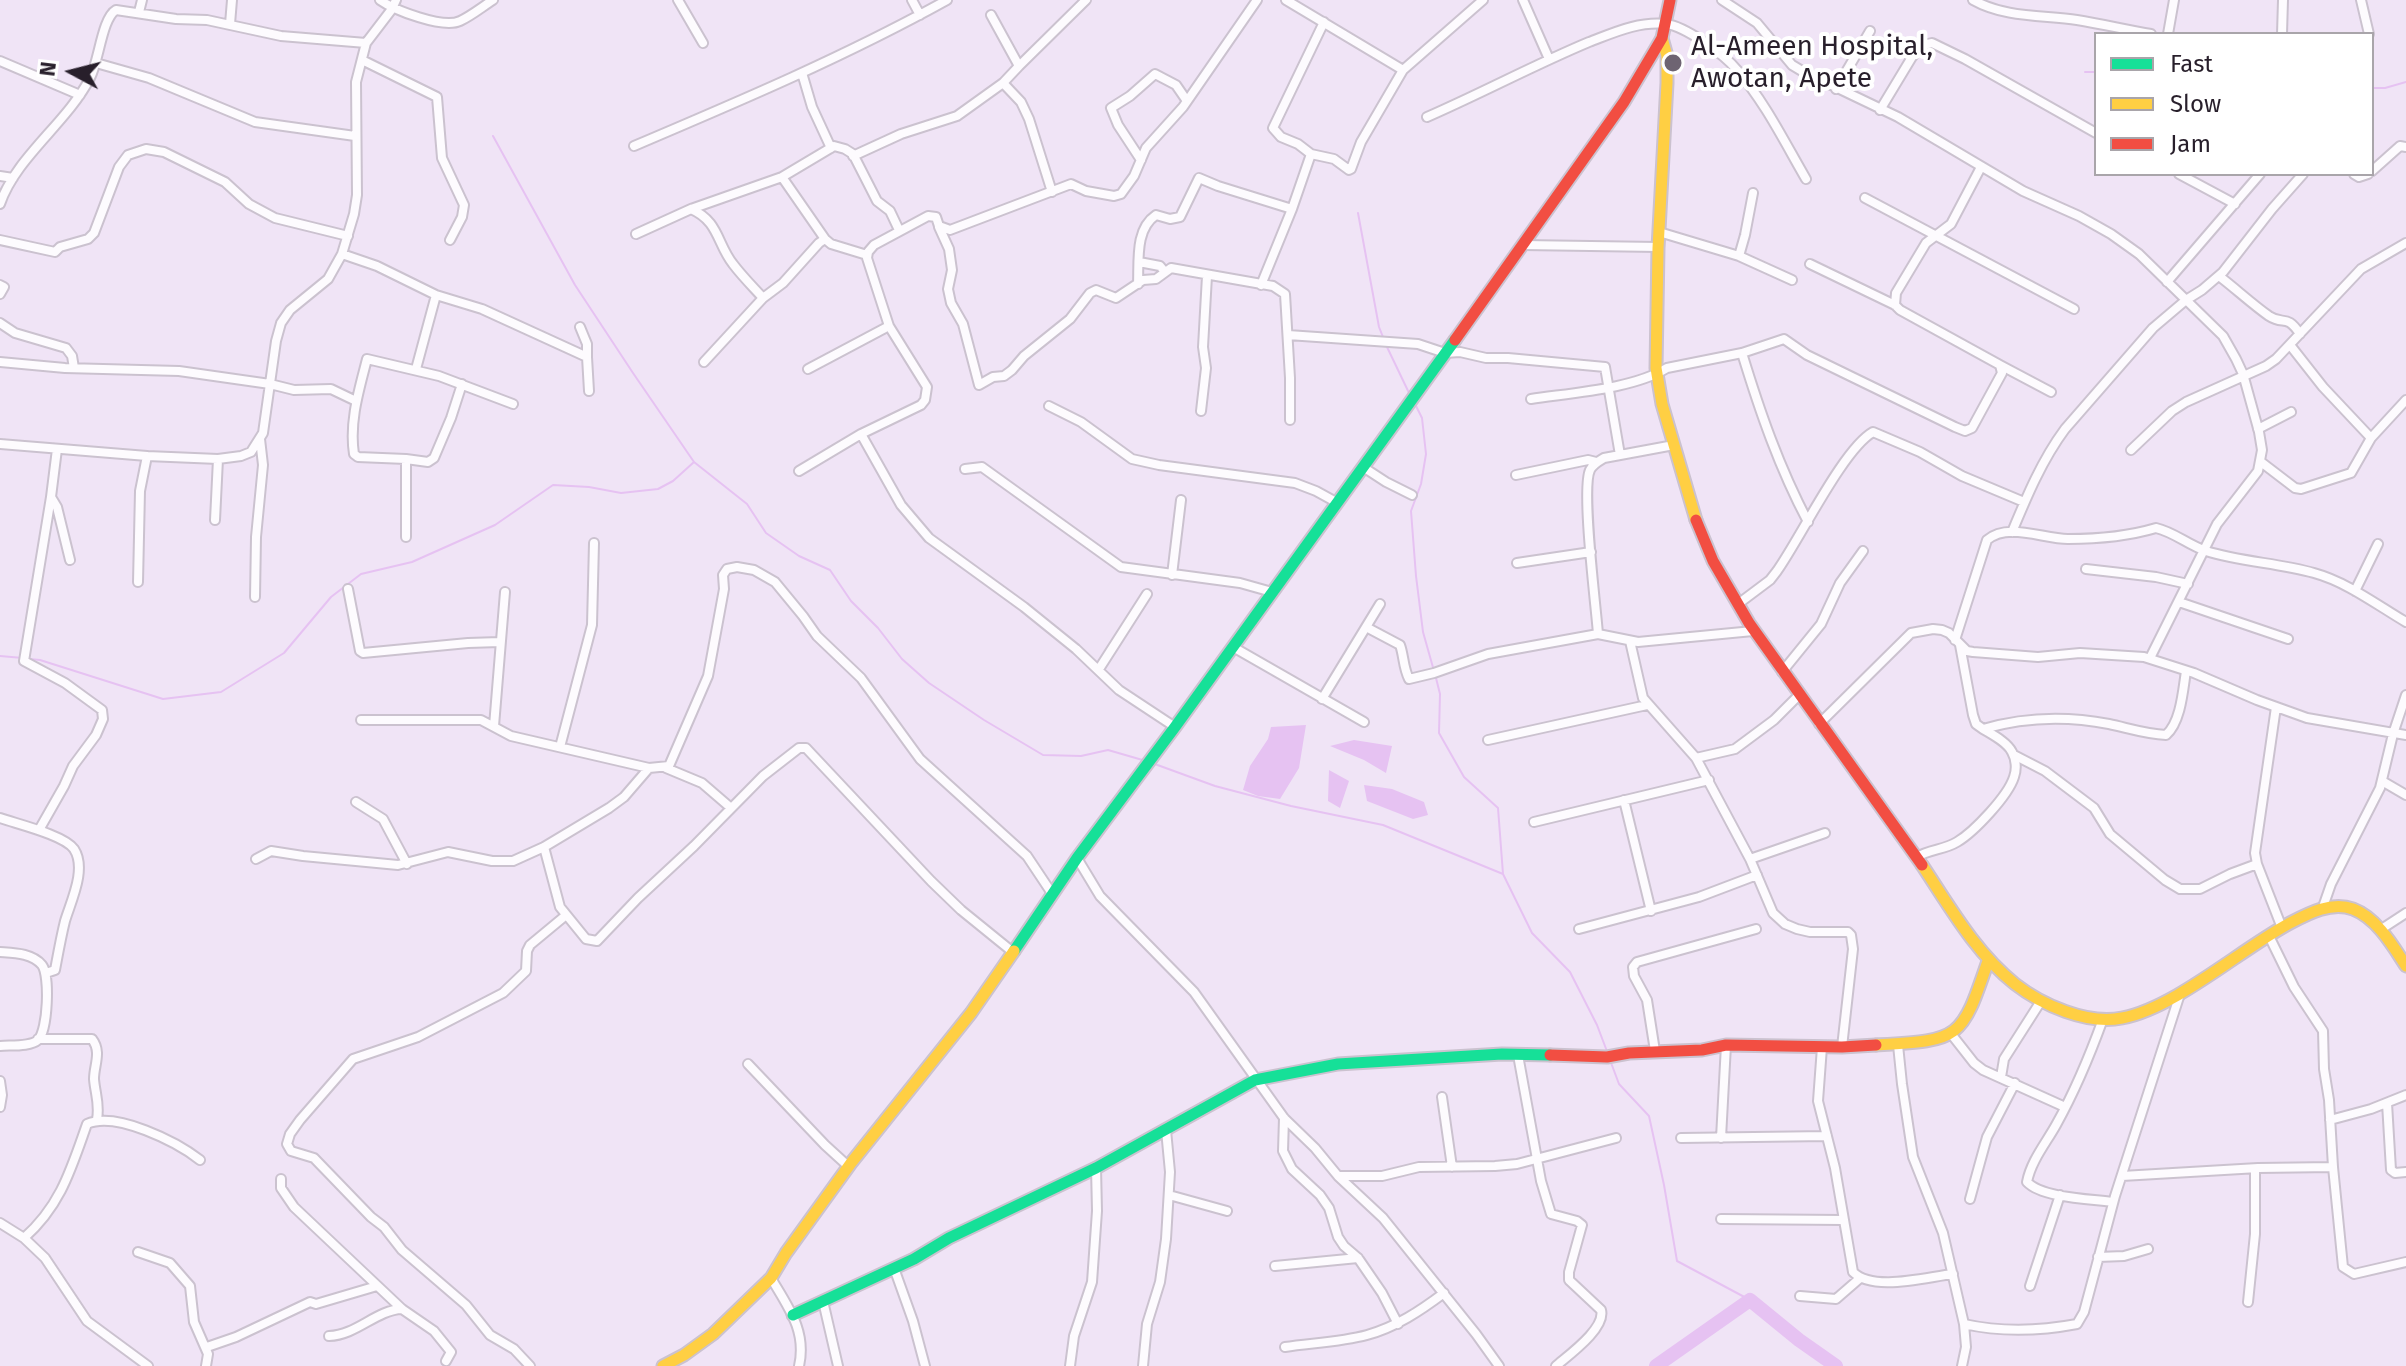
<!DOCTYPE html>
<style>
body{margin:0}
#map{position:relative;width:2406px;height:1366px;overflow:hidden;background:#f0e4f6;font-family:"Fira Sans",sans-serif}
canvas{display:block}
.legend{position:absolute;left:2094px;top:32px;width:280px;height:144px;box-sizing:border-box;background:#fff;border:2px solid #a9a5aa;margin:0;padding:10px 14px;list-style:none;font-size:24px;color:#281f2b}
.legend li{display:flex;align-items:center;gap:16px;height:40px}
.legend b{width:40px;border:2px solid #a9a5aa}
.north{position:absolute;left:32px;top:32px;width:80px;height:80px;-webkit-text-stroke:6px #fff;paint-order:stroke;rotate:277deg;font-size:22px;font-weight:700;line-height:32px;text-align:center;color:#281f2b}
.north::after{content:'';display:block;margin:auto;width:28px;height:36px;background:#281f2b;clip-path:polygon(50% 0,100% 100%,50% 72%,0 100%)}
</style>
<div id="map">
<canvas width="2406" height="1366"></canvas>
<ul class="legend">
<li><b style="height:10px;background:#16e098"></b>Fast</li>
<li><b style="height:10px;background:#ffcf43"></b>Slow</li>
<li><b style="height:10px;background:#f24e42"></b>Jam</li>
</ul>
<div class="north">N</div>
</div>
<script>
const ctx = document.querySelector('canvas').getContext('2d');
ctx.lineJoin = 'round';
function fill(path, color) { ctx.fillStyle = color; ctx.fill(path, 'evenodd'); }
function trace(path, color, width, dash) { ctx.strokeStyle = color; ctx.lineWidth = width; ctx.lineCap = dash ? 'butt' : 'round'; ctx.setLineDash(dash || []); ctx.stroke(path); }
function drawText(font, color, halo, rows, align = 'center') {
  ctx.font = font + ' "Fira Sans",sans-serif'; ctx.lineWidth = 8; ctx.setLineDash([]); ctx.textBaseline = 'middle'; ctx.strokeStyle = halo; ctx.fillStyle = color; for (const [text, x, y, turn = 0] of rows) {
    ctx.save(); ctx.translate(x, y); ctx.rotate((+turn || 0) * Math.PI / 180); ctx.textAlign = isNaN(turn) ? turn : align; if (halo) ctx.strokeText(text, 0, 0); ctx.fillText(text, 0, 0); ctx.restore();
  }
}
fill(new Path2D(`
 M1306,725L1299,768L1280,799L1258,796L1243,790L1250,766L1268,739L1271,727Z
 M1354,740L1392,746L1386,773L1364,760L1330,746Z
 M1329,770L1349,781L1340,808L1328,801Z
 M1364,785L1392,789L1424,802L1428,815L1413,819L1367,801Z`), '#e6c2f2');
trace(new Path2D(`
 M2085,72H2096
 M2372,88H2385L2406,82
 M493,136L575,285L633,373L694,462L747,504L766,533L799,556L830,570L851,601L878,628L902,659L929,683L984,720L1043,755L1081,756L1108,750L1146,761
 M1358,213L1379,327L1383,337
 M1387,347L1410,395
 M1415,404L1422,418L1426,454L1421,484L1411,511L1416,576L1423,632L1434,671
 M0,656L23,658
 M29,659L40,660L163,699L221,692L284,653L331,597L361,574L412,562L495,525L553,485L589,487L621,493L658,489L673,481L694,462
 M1436,678L1440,694L1439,733L1464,777L1498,808L1503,874L1532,933L1570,972L1597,1025L1608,1054
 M1152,763L1215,786L1291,806L1383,825L1503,874
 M1610,1060L1619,1084L1649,1116L1664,1185L1677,1261L1750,1300`), '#e6c2f2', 2);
trace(new Path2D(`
 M1656,1366L1750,1300L1799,1340L1836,1366`), '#e6c2f2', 14);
const street = new Path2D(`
 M380,0C394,10 443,29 460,21C471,16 482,7 493,0
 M678,0L703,43
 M912,0L920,15
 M1286,0L1403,70L1483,0
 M1523,0L1549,59
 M1722,0L1757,23L1792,65L1802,71L1898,117L2023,191L2079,216L2111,234L2139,254L2223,336L2236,359L2243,374L2259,432L2262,450L2258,471L2217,524L2150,658
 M1973,0C2005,18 2043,15 2077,20C2102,24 2127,30 2151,34
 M2361,0L2369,34
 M139,12L142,0
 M1324,22L1273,128L1281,137L1298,144L1311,154L1334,159L1349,170L1351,169L1361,142L1403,70
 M230,24L232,0
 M2168,34L2174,0
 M2282,34L2283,0
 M362,60L437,97L442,158L464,205L462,217L450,240
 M0,61L80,95
 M96,63L149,78L255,122L355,136
 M1019,66L1086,0
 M802,73L812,107L831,148
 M1003,83L1021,102L1029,119L1052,192
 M1836,89L1870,31
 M1880,110L1912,57L1923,45L1932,43L1965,59L2096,133
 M1427,117C1482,93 1534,65 1589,42C1613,33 1638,21 1666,24C1685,26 1725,55 1737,70C1765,102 1785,143 1806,179
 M634,146C740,101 846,56 947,0
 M853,156L901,134L957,116L1003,83L1019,66L991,15
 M1141,160L1118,125L1111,108L1130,96L1155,74L1176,85L1187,101
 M2372,171L2400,146L2406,147
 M2179,174L2235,204
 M2354,174L2359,177L2368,174
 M0,176L13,178
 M782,177L825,239
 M1865,198L2074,309
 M0,204C16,157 67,123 90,78C99,61 102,18 116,10L176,19L207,20L281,36L366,43
 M691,209C719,221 717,244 733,264C742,276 753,287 763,298
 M939,227L949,249L952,270L948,289L951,303L963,324L979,385L993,377L1004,376L1012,370L1024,356L1070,319L1090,293L1096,290L1116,298L1143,280L1156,279L1171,268L1273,286L1285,294L1290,378V420
 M1659,232L1739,256L1792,280
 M636,234L691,209L782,177L834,146L845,149L853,154L877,201L890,211L899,230
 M0,240L55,252L60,247L88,239L94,233L119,167L128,155L146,149L164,152L225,182L249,204L275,218L348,236
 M1523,245L1658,247
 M342,254L377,266L436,295L482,309L587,357V344L580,327
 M1739,256L1745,235L1753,193
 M1139,262L1160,266L1165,272
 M2219,276C2236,289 2252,304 2269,316C2284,326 2286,313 2300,334
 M2167,282L2260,174
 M1138,284C1139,260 1135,229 1156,215L1170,219L1180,217L1199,178L1218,186L1292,209
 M0,285L4,287L0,294
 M1261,285L1292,209L1311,154
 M1895,305L1896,293L1926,243L1951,224L1981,167
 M0,323L15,333L66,348L72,356L74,368
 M1288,335L1418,344L1445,353L1460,352L1486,358H1508L1605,367L1620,455
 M2290,345L2323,387L2371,438
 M1742,353C1760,412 1779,467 1808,522
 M587,357L589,391
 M0,362L65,368L179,371L270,384L294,390L331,389L356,401
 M704,362L763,298L783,283L819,243L825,239L831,244L867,255
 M2000,365L2051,392
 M416,369L436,295
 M808,369L889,326
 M1531,399C1570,393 1633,389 1667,368L1742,353L1784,339L1807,355L1955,427L1965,431L1972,428L2002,373L2000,365L1900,310L1895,305L1810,264
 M1049,406L1081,422L1132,459L1159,465L1295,483L1316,491L1336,502
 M1201,411L1206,368L1203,347L1207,276
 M2258,429L2291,412
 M0,444L147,456L218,459L241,456L251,452L263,433L276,341L281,323L290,310L328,279L342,254L354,214L357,195L356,82L366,43L392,9L396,0
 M57,449L51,497L57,507L70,560
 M2131,450L2172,411L2186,402L2266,366L2276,359L2361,269L2406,243
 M406,459L428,462L434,458L451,418L462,384
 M2261,462L2295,488L2301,489L2351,473L2371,438L2406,400
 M1363,467L1386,482L1412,495
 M965,469L982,467L1121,567L1240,583L1272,592
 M799,471L861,434
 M1516,475L1588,460L1596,462
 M215,520L218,459
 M2012,532C2027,496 2042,460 2065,429L2153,328L2186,300L2202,290L2223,272L2272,209L2303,174
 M406,537V459L358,457L354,454C349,422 359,390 367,359L439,376L513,404
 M1517,563L1591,552
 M2086,569L2156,577L2188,584
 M1172,575L1181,500
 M138,582L140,491L147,456
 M348,589L360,651L363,653L468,643L500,642
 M2355,591L2378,544
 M255,597L256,537L263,465L260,439
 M2179,602L2288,639
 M1738,604L1770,580L1777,571C1800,539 1843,449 1873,432L1920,452L1962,476L2024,502
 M1366,627L1400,645C1404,656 1403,667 1409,679L1434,673L1488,654L1598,634L1638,642L1753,631
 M1598,634C1596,606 1581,489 1590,470C1593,464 1599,461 1604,458L1674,445
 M1955,640L1987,540C2008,522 2043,539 2068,539C2096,539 2129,536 2156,528C2174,532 2188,545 2206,551C2241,562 2279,563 2314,573C2347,582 2377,605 2406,622
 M1630,641L1643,698L1696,758L1750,859L1773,913L1785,924L1797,929L1810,932H1848L1851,935L1853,949L1842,1047
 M1960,645L1973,715L1976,724L1983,729C2024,717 2068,716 2109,724C2128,728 2146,734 2166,735C2181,722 2183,690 2186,671
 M1233,647L1364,722
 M1099,669L1147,594
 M1782,672L1821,624L1840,583L1863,551
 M1322,699L1380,604
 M2276,707L2255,853L2257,864L2282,928
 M361,720H481L511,736L649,768
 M1819,724L1911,633L1933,629L1942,630L1949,633L1967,651L1973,652L2038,657L2080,653L2144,657L2194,673L2257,700L2307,718L2406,735
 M494,726L505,592
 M1175,727L1119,690L1076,649L1024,607L929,538L901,505L861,434L921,405L925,400L927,387L889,326L867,258L868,252L874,245L928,216L936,217L939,226L950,230L1071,184L1086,191L1114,196L1121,194L1134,176L1146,148L1183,107L1257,0
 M1488,740L1647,705
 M560,747L592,625L594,543
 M2014,755L2045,771L2094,808L2110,834L2165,880L2180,889H2200L2230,874L2257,864
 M1696,758L1735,749L1774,720L1799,695
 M666,768L702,783L731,808
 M2382,781L2406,795
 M1624,800L1651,911
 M356,802L383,819L407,864
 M0,818C17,824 64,835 74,849C87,869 71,901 65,921C61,937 58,954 55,970L46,973
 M1534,822L1709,780
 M39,830L64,786L73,766L96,735L103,719L102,710L65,683L24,661L51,497
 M544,847L560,907L586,939L597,941L638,898L694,846L763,776L799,748H806L931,881L961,910L1014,953
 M1917,857C1930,849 1944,850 1957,842C1974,832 2008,796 2014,777C2017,769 2016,759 2012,752C2007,742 1993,735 1983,729
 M1077,858L1100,896L1194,992L1284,1118L1315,1148L1338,1176L1383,1218L1476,1334L1499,1366
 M256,859L271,851L303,856L398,865L448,852L492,861H513L544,847L609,808L624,797L649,768L669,766L708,676L724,589L723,575L727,569L737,567L754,570L775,582L803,616L817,636L861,678L920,759L1027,856L1053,895
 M1750,859L1825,833
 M2323,907L2331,884L2380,788L2393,734L2406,695
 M1579,929L1699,897L1757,875
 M2380,930L2406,913
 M2269,936L2294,987L2323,1031L2324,1069L2329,1100L2333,1167L2343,1267L2354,1274L2406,1262
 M0,952C14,953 32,953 42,965C50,976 48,1030 38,1040C30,1047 10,1045 0,1046
 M2103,1019C2090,1055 2075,1091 2056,1125C2046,1143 2031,1161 2027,1182C2042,1198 2091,1199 2113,1202
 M1952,1035L1974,1063L1983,1070L2065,1107
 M38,1039H92C102,1052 94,1065 94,1079C95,1093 100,1104 97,1119
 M1898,1045L1902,1084L1913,1157L1943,1233L1964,1324C2000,1332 2040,1331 2077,1324L2084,1312L2115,1196L2180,994
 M1822,1047L1818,1101L1835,1168L1853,1272C1873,1292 1926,1277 1953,1274
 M1655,1051L1647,1000L1634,976L1633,967L1637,962L1756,929
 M1518,1055L1541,1181L1551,1214L1577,1221L1582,1225L1569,1272V1280L1601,1310C1606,1328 1570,1354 1556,1366
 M748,1064L825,1145L848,1166
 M2001,1077L2004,1059L2041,1001
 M0,1081L2,1095L0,1107
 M1442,1097L1452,1167
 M2387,1103L2391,1170L2395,1173L2406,1172
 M1284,1118L1283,1151L1292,1169L1320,1195L1329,1208L1338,1237L1344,1246L1358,1258L1382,1293L1398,1324
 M2330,1120L2371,1109L2406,1095
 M1681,1138L1827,1136
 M1721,1138L1726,1045
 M1339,1176H1382L1419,1167L1495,1166L1517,1164L1616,1138
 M2122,1176L2258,1168L2333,1167
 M281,1179V1188L294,1207L402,1309L434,1331L451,1352L446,1361
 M1169,1195L1227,1211
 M1970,1199L1987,1137L2015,1083
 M1721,1219L1843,1220
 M0,1223L24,1238L45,1258L87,1321L148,1366
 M24,1238C61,1205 71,1169 87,1124C116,1111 177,1142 200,1160
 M138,1252L170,1263L190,1286L194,1322L208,1354L206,1366
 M2098,1257L2124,1256L2148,1249
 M1275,1266L1358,1258
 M894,1268L913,1321L925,1366
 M771,1278C788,1307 807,1331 799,1366
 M2030,1286L2060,1195
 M1800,1296L1836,1299L1859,1279
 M823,1301L838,1366
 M2248,1302L2255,1234V1169
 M329,1336C357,1335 376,1310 402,1309
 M207,1347L236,1337L310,1302L316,1304L377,1286
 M1285,1347C1312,1343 1341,1342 1367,1335C1396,1327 1420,1311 1444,1293
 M530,1366L514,1349L490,1335L466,1305L402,1250L384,1227L371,1217L314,1158L291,1151L287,1144L290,1134L300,1120L353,1059L418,1037L503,993L526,971L527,951L530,945L565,916
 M1070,1366L1074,1336L1092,1282L1097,1211L1096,1168
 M1143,1366L1147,1324L1160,1282L1166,1239L1170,1172L1166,1130
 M1962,1366L1966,1347L1964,1324`);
const fast = new Path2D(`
 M1014,951L1077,858L1175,727L1455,340
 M793,1315L914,1259L949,1238L1096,1168L1255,1080L1338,1064L1502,1054L1550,1055`);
const slow = new Path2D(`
 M1662,38L1667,56V83L1658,248L1656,368L1662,404L1696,520
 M1922,865C1950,907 1975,952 2015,984C2042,1005 2087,1025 2122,1018C2175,1008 2241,949 2290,923C2309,913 2332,901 2353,909C2377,918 2393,946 2406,966
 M1876,1045C1960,1040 1961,1041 1988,961
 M663,1366L684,1355L713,1334L771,1278L786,1253L851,1163L971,1013L1014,951`);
const jam = new Path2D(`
 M1455,340L1624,102L1662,38L1670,0
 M1696,520L1713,561L1749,623L1922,865
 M1550,1055L1607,1057L1629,1053L1702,1050L1726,1045L1842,1047L1876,1045`);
trace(street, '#cbc2cf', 12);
trace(fast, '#cbc2cf', 15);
trace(slow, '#cbc2cf', 15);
trace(jam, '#cbc2cf', 15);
trace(street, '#fdfbfe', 8);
trace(fast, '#16e098', 11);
trace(slow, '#ffcf43', 11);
trace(jam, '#f24e42', 11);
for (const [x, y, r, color] of [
 [1673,63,10,"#6e6472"]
]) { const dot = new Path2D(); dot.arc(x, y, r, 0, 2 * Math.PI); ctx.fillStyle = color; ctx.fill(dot); trace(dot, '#fff', 3); }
drawText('28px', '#281f2b', '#fff', [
 ["Al-Ameen Hospital,",1691,47],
 ["Awotan, Apete",1691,79]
], 'left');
</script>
